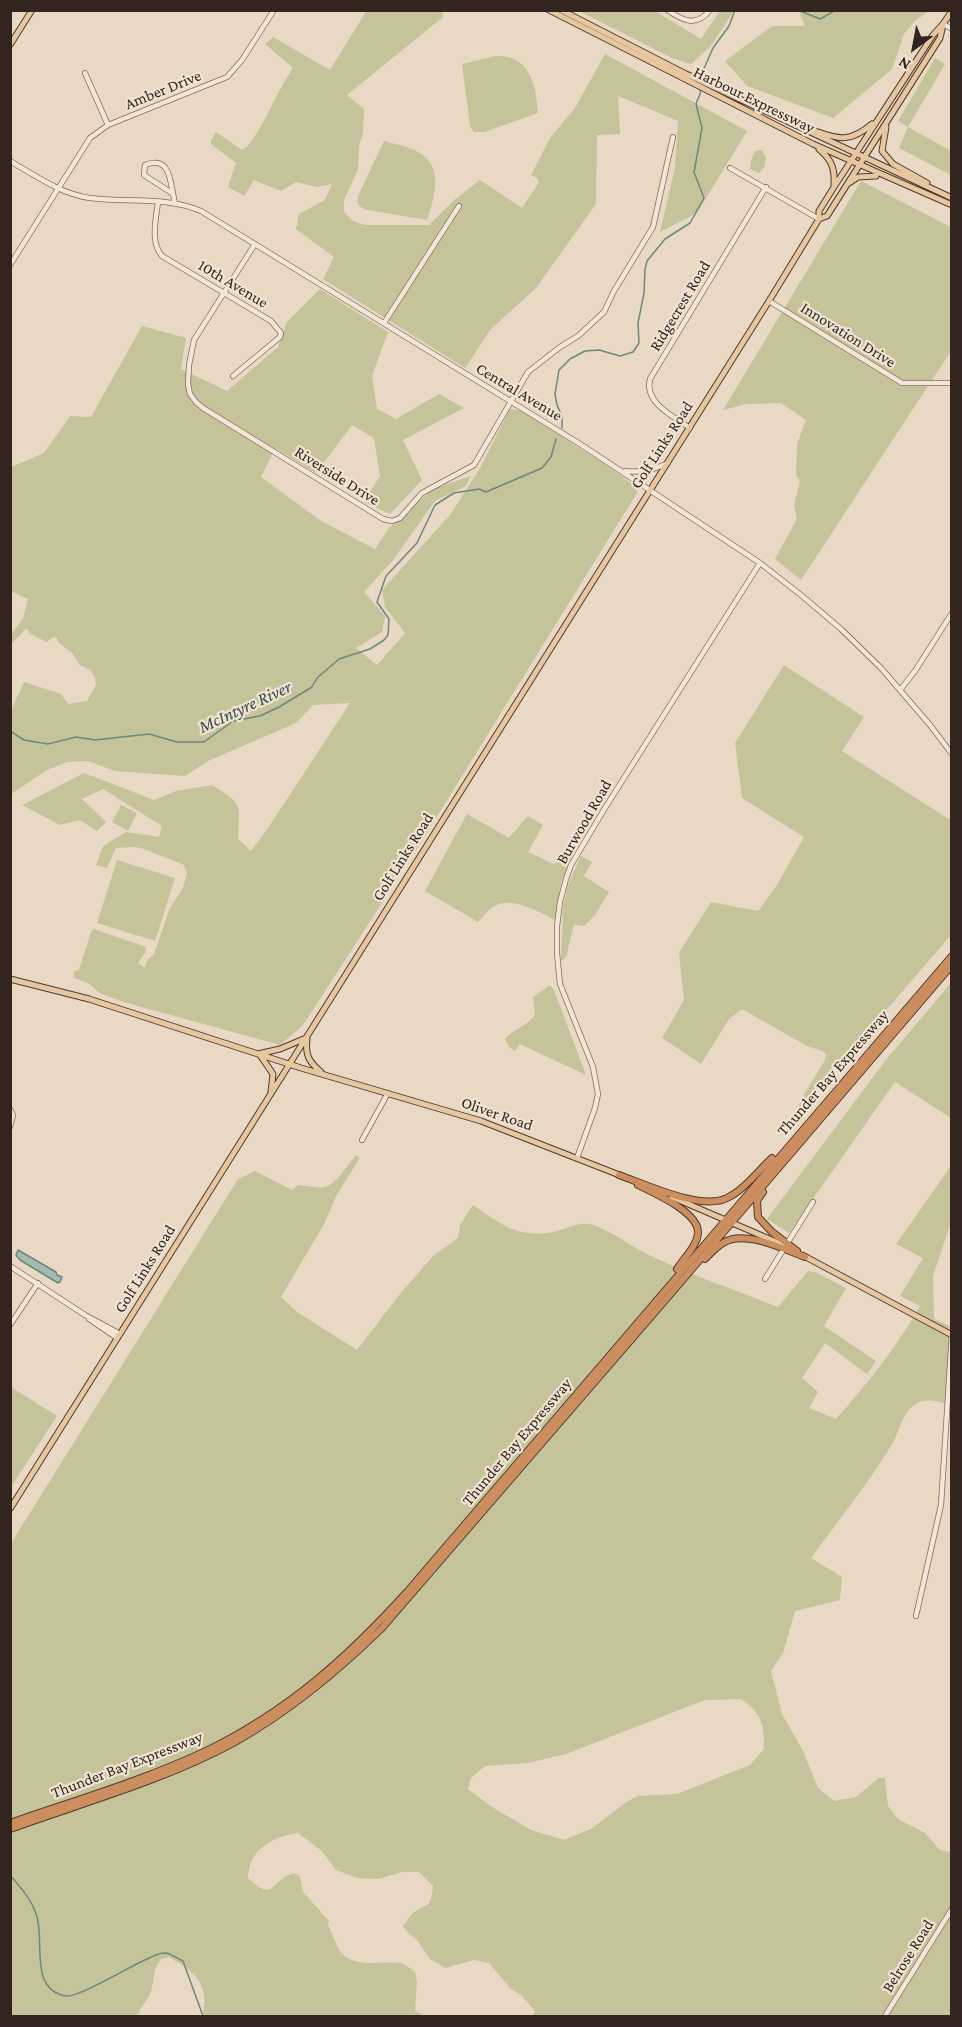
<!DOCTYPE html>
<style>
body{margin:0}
#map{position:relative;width:962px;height:2027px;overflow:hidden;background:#e8d8c4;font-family:"Crimson Pro",serif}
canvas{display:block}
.frame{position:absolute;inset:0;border:12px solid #32251f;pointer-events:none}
.north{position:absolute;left:884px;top:18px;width:60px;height:60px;-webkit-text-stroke:4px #f0e3d2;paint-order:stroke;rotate:212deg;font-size:16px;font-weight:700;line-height:24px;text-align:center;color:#32251f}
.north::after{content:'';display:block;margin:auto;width:21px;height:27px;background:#32251f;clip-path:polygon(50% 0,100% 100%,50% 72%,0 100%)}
</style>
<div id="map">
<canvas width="962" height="2027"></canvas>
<div class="frame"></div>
<div class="north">N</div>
</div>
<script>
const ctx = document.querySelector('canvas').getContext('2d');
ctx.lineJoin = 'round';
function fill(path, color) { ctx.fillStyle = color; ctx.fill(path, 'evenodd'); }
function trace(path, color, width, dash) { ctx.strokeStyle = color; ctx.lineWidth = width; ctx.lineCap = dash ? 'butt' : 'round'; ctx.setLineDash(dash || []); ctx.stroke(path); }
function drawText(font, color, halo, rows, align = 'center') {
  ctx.font = font + ' "Crimson Pro",serif'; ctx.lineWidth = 4.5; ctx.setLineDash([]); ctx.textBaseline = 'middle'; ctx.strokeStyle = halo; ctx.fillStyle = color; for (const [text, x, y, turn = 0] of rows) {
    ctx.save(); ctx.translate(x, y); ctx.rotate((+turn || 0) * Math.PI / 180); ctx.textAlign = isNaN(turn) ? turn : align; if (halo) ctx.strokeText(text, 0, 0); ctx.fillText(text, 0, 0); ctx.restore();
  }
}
fill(new Path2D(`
 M367,10L442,11L443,17L347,95L364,109L363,133L359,146L358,169L344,200V212L353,221L365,225H429L453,201L480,180L522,208L538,184V179L531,175L550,138L575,108L605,54L747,131L697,213L660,232L675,168L678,121L618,96L620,134L597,135L596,204L536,288L490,330L465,368L323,279L334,257L296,229L299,214L325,200L332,184L317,187L296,182L281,191L254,180L244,196L228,187L236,163L211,144V140L216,132L242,150L247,147C266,123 276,93 293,68L265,44L273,37L330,70Z
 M579,11H655L701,39L720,11H734L710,47L691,64L672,58Z
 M799,11H929L915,21L904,34L892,69L833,118L747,86L725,61L772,26H805Z
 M495,56C530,55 536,84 538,113L484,132H474L470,126L462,64Z
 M935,58L945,64L908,127L951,151V175L899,148L908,127L898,121Z
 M384,141C393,144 403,145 412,149C445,162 436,193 427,220L367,210C359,207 357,205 358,196Z
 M762,150L766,158L764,167L759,173L750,169L751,161L755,151Z
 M861,181L951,227V351L801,580L775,559L797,519L794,506L800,481L796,475L797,444L806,420L781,403L746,404L723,410Z
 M320,289L388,332L372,376L377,409L396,419L439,394L464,408L403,440L422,480L390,514L364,502L380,476L374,438L352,425L316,473L275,448L261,477L321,521L375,549L390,527L433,489L471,476L466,486L435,501L393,560L364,592L385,616L382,632L356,648L377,665L405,633L385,607L382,590L450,515L479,470L510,409L520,410L612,469L636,487L637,493L423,839L311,1013L301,1027L280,1045L127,1003L101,994L88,983L74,978V971L79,970L91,932L94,929L146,947L145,953L138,963L145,968L146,962L154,954L170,908L182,890L187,874L184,865L144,849L135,847L116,848L107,868L96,865L103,846L126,832L159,837L162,826L103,789L82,799L106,822L97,831L80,820L60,825L22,805L84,773L154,800L176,791L212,785C243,805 240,801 238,839L251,851L268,828L350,703L313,705L296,723L208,761L185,776L115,771L88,761L67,762L47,770L11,794V711L24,682L61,694L68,704L87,701L96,685L95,678L90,670L80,665L73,654L58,642L57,638L53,637L47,642L30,634L27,628L11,644V635L23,618L28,599L11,591V467L44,453L70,416L91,417L142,326L186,338L181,369L227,391L278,347L287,322Z
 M784,665L864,717L842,751L952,821L951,935L794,1117L803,1096L825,1060L826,1054L822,1051L807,1046L742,1009L729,1019L701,1064L662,1038L684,1000L679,953L711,902L758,911L777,885L804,837L742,798L735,743Z
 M121,805L137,813L128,831L112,822Z
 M467,814L509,838L528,816L543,825L528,852L554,864L575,847L561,883L555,920C537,911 510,894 491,908C486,912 482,918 478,922L425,891Z
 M581,856L592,862L584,876L609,892L595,915L584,926L574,925L566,957L561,961L563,908L568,885Z
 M117,860L175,878L155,941L97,923Z
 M951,983V1118L895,1082L789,1233L767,1219L885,1061Z
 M550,985L554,990L586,1075L520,1044L515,1051L509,1047L505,1039C513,1029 527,1026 535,1015L533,997Z
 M356,1155L360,1158L336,1196L324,1224L281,1297L297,1312L357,1350L400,1294L433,1256L458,1238L460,1225L473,1205C501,1225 521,1240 557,1231C569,1228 580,1221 593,1225C614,1232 630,1246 649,1255C691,1275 735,1290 778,1307L808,1271L815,1272L846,1288L824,1326L876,1361L867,1374L825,1343L802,1378L818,1392L809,1408L836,1419C867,1384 897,1347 920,1306L900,1296L923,1258L896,1244L951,1166V1222L933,1276L934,1319L951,1327V1406C938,1401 925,1396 913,1406C901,1415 899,1434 891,1446C867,1485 838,1521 811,1558L842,1577L840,1600L795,1611L783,1653L771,1671L782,1714L803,1751L818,1788L834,1801L856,1797L879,1778H885L888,1806L898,1819L925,1833L940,1850L951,1852V2016H532L535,2011L521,1995L511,1989L489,1963L474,1960L445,1968L430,1959L417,1940L408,1933L403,1926C406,1923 409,1917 412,1914C428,1901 430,1912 433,1886L419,1872H402L378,1879L357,1878L336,1870L322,1851L298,1833C272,1837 249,1849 248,1878C275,1904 270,1880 294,1873L300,1876L303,1892L329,1921L328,1925C332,1933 335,1943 340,1951C355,1970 379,1960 399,1963C405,1964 410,1968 415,1972L417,1981L415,2011L426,2016H203C209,1983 196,1973 169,1957L161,1959C152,1971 155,1978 151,1991C148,2000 140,2007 138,2016H11L10,1545L238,1179L255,1171L292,1190L298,1185L322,1188L330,1185L339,1177ZM741,1699C763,1714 764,1725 764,1749L750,1765L677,1794L638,1796L628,1801L591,1829L564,1840L531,1830L492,1807L468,1789L471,1778L485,1766L528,1763L566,1754L705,1700Z
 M11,1387L57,1416L11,1487Z`), '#c4c399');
const water = new Path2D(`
 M18,1250L56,1272L57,1275L62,1277L60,1282L58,1283L20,1260L16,1255Z`);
fill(water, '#a5bbb2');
trace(water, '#6d887e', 1.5);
trace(new Path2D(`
 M798,10L820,19L836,10
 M562,428V416L557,405L555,394L559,370L570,359L585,351L599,350L620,356L633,352L639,343L638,323L644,293L645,269L647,261L665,239L690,223L704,198L694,172L702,128L696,104L700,94L702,73L713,48L729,26L735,10
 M10,731L24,740L48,744L76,737L95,740L149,734L177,742H204L233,721L260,716L279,707L312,687L317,678L339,659L370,649L384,640L388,635L389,619L377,602L386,576L417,543L435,505L454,493L479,489L486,492L542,468L551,457L556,439
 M10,1875C22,1889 35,1903 38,1922C43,1947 31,1990 66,1996C78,1998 132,1965 149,1958C154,1956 160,1952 166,1953C172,1954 177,1959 183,1961L203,2016`), '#6d887e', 1.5);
const minor = new Path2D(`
 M667,10C682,20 696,28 710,10
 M943,24L952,29
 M85,73L108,125
 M10,161C36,176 61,194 90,198C127,203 167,196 201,211L580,444L760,563L801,595L841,629L881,668L930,725L952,754
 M730,168L819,219
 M172,193L144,175L145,165C172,154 170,185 175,203
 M158,202C156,219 150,242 162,256L271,321L281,333L280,337L233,376
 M255,244L194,340L189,365L188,384L190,394L196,402L203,408L383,519L392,521L400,518L422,493L474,465L528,372L560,347L578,336L604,312L614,291L653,227L673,137
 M10,265L90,138L108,125L227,77L242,60L274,10
 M769,301L902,383H952
 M384,323L459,206
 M690,428C673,416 644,403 650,379L766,187
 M625,471C641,473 653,470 668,463
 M900,690L915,671L952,613
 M10,1109L13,1115L10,1127
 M362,1140L388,1093
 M577,1158L595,1108L598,1094L593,1067L560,984L557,953V926L560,902L566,879L571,865L605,808L760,563
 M10,1266L85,1315L120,1334
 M765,1279L813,1202
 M89,1319L117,1338
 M10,1325L38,1283
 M916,1616L941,1505L952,1334
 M885,2016L952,1909`);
const major = new Path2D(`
 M549,10L813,144L952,205
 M561,10L686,74L952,198
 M10,45L32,10
 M886,127L882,151L893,164L927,183
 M815,131C840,140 851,142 872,124
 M819,149C832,160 835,169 834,185
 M849,183L858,177L876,176
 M819,219L827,216L940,38L943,25
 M10,979L89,999L301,1068L481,1121L622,1176
 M307,1039C305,1055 309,1062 321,1072
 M258,1054L280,1049L306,1038
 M260,1055L273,1074L271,1092
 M672,1197L788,1247
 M804,1256L952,1335
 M10,1509L769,301L819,219V211L834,187L933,35L943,24L952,11`);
const highway = new Path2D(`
 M619,1175C645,1184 701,1211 727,1198C744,1190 758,1171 772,1158
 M638,1185C654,1193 699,1212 698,1233C697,1246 684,1258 677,1269
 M763,1192L757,1201L758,1217L772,1232L797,1251
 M705,1259C710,1254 716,1247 723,1243C744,1229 783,1249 805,1257
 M10,1823C76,1800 145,1780 208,1750C289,1710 347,1658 407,1592L952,956
 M10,1829C85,1802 165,1780 235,1742C290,1711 337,1672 382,1628L668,1297L952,965`);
trace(minor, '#806a5d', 6);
trace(major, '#4e3a30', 7);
trace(highway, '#4e3a30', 8);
trace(minor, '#f4e6d6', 4.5);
trace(major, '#e6c7a0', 5);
trace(highway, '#cc8d5f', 6);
drawText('16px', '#32251f', '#f0e3d2', [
 ["Amber Drive",163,90,-22],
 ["Harbour Expressway",754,100,26],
 ["10th Avenue",233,284,31],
 ["Ridgecrest Road",680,306,-59],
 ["Innovation Drive",848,335,32],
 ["Central Avenue",519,392,31],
 ["Golf Links Road",662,445,-57],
 ["Riverside Drive",337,476,32],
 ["Burwood Road",584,822,-60],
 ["Golf Links Road",403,857,-58],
 ["Thunder Bay Expressway",833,1073,-49],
 ["Oliver Road",497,1114,19],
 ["Golf Links Road",145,1269,-58],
 ["Thunder Bay Expressway",517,1442,-50],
 ["Thunder Bay Expressway",127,1765,-21],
 ["Belrose Road",908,1956,-58]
]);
drawText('italic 18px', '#304f49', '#f0e3d2', [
 ["McIntyre River",245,707,-25]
]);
</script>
